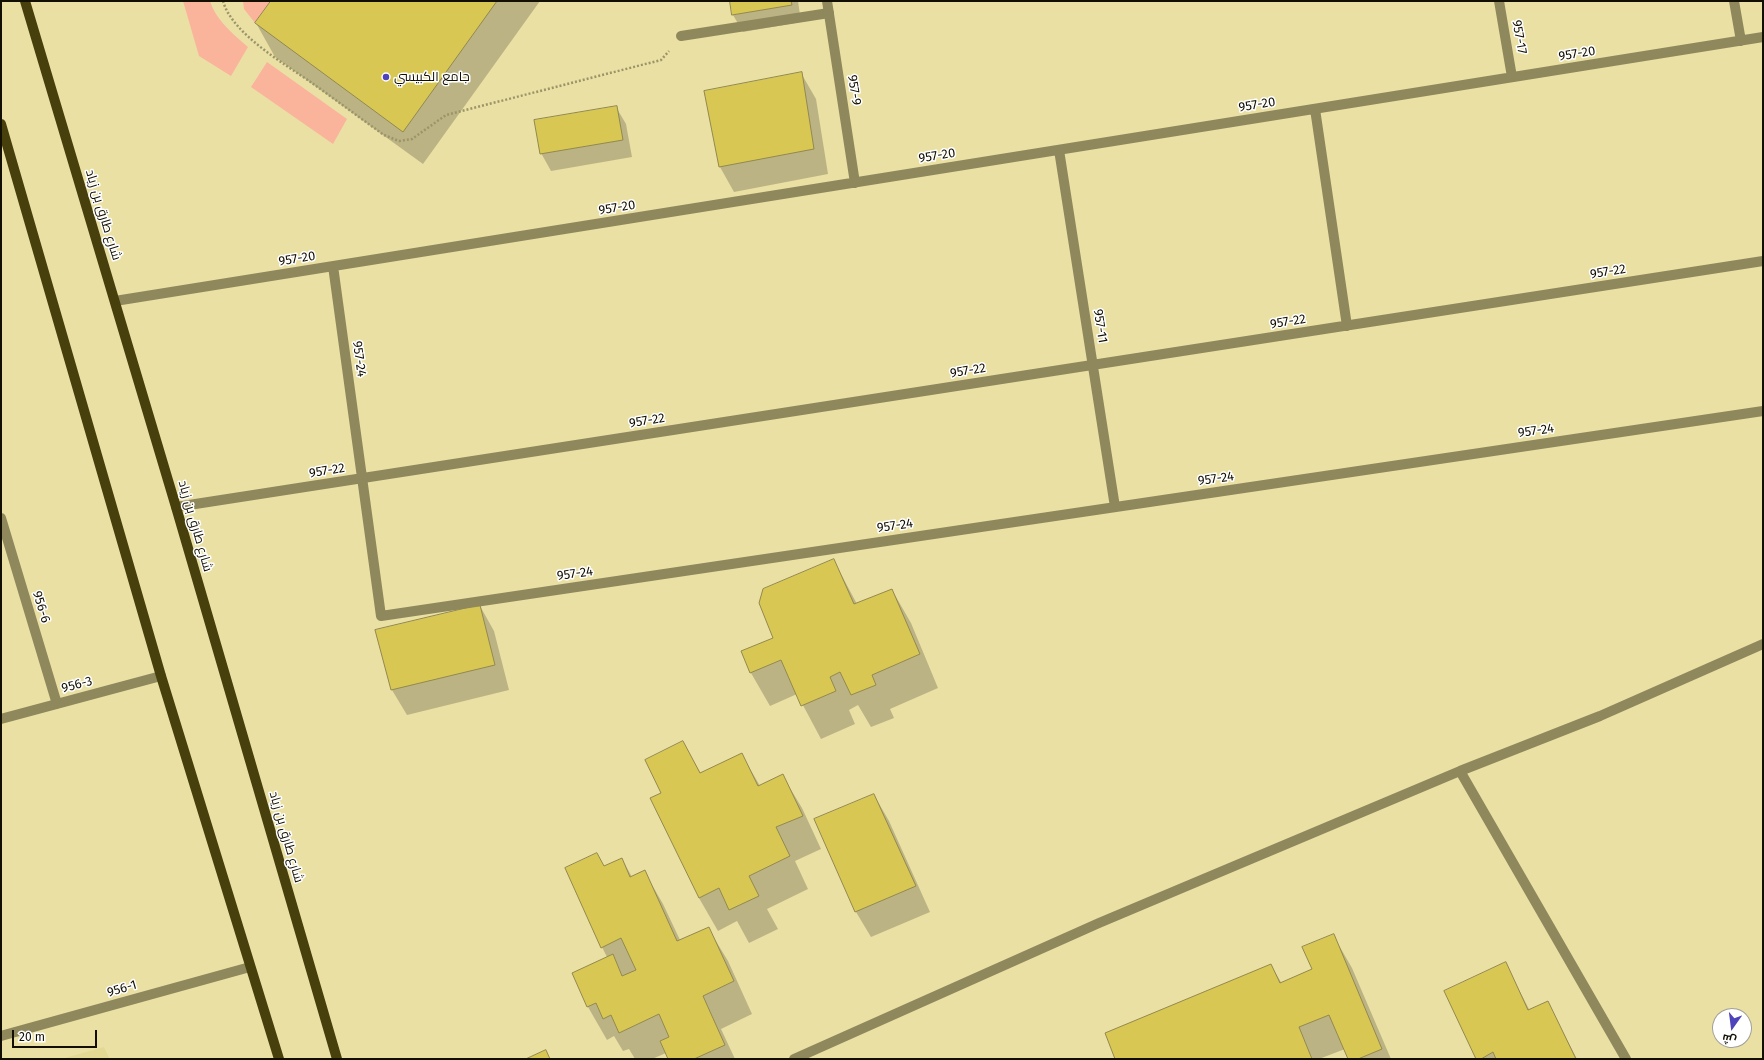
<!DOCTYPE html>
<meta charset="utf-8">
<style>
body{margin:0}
#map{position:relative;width:1764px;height:1060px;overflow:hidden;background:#eae0a4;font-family:"Fira Sans",Cairo,sans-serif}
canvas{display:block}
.frame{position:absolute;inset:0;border:2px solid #120e00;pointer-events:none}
.north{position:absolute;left:1712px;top:1008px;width:40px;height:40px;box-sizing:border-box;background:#fff;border:1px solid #a09f99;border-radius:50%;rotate:194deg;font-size:11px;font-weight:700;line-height:16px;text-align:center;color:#120e00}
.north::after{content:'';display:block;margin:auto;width:14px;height:18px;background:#4d43ba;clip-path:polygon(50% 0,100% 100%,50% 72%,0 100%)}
.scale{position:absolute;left:12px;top:1030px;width:85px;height:18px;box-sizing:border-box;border:2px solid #120e00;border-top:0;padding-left:5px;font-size:12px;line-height:14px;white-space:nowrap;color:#120e00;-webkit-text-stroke:3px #fff;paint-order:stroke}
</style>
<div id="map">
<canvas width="1764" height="1060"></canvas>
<div class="frame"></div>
<div class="north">ش</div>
<div class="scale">20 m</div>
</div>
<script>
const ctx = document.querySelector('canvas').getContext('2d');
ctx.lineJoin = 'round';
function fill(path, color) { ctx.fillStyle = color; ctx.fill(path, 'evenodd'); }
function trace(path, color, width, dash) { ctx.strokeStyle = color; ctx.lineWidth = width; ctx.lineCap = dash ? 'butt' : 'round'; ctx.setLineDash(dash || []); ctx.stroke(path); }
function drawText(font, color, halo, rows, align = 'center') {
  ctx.font = font + ' "Fira Sans",Cairo,sans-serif'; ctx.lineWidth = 3; ctx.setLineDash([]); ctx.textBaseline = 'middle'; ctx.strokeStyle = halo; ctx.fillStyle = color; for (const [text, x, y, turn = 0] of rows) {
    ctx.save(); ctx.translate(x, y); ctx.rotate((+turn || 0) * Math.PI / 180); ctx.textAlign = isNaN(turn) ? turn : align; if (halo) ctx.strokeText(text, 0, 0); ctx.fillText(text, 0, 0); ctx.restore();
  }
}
fill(new Path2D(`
 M104,1047L110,1059H61Z`), '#e3d994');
fill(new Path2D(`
 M183,1H210C216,20 233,34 248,47L231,76L199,56Z
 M243,1H271L255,23L244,9Z
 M267,62L347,119L333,144L251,87Z`), '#fab49b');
fill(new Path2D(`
 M272,1H540L423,164L275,57L256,23Z
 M731,1H798L801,22L743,32L733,15Z
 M801,73L816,99L828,174L734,192L720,167Z
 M616,107L626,124L632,157L551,171L541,153Z
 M834,561L857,604L892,590L911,623L938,688L890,709L894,718L871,727L858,705L849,710L855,724L821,739L797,694L770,706L751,673L743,652L775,638Z
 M480,606L494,631L509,690L407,715L392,690L377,631Z
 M683,742L701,774L742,755L760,786L782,775L802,808L821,849L795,861L808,889L767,909L778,929L749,943L737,921L718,931L699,898L662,794Z
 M874,795L889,821L930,912L871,937L856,912L816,820Z
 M622,859L632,877L644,871L663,904L680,940L708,928L728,961L752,1014L721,1029L735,1059H669L666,1053L652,1059H635L629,1049L623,1051L614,1036L607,1040L588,1007L573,973L607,957L602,947L604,867Z
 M1333,935L1352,968L1391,1059H1349L1345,1049L1319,1059H1116L1271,965L1282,984L1313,970Z
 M1505,963L1530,1011L1548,1003L1577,1059H1477Z`), '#0003');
const building = new Path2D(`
 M271,1H497L403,132L255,23Z
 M730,1H791L792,5L732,15Z
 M802,72L814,149L719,167L704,91Z
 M617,106L623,140L540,154L534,120Z
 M834,559L854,604L892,589L920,654L872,675L876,685L851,695L840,672L830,677L836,691L801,706L781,660L750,673L741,651L773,638L759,603L763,589Z
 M480,605L495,665L391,690L375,630Z
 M683,741L700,773L742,753L758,786L783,774L803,816L776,827L790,856L749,876L759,896L729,910L719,888L699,898L650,798L661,793L645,760Z
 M874,794L916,886L855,912L814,819Z
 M597,853L604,866L622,858L630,877L645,870L677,941L709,927L734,981L703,996L725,1045L694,1059H668L660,1041L669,1037L659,1014L619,1033L611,1015L603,1019L596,1003L587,1007L572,973L613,954L622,976L636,970L621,938L601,948L565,868Z
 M1334,934L1382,1049L1358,1059H1348L1329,1015L1299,1027L1312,1059H1115L1105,1033L1271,964L1280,983L1312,969L1302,947Z
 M1506,962L1528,1010L1548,1001L1576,1059H1496L1493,1052L1481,1059H1476L1444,991Z
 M546,1050L550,1059H526Z`);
fill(building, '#d9c754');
trace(building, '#91884e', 1);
trace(new Path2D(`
 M223,1C232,34 285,64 312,83C336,100 360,118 384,135L399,141L412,139L446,115L661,60L669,51`), '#9b9468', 2.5, [2, 2]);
trace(new Path2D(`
 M681,36L829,13`), '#8e885c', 10);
trace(new Path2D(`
 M827,1L855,183
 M1499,1L1512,77
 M1734,1L1741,41
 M1315,109L1347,326
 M1059,150L1115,507
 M333,266L381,616L1763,411
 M115,301L1763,37
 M176,507L1763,261
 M1,518L57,704
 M1,719L161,676
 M1460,771L1626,1059
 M1,1036L250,967
 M794,1059L1099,923L1460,771L1600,716L1763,644`), '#8e885c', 10);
trace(new Path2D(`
 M25,1L176,507L337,1059
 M1,124L161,676L279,1059`), '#48400c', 10);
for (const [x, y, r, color] of [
 [386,77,4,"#4d43ba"]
]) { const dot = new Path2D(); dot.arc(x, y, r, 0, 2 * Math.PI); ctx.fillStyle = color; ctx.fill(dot); trace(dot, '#fff', 1.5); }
drawText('13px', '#120e00', '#fff', [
 ["957-17",1519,37,80],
 ["957-20",1577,54,-9],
 ["957-9",854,90,81],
 ["957-20",1257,105,-9],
 ["957-20",937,156,-9],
 ["957-20",617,208,-9],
 ["شارع طارق بن زياد",103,215,73],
 ["957-20",297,259,-9],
 ["957-22",1608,272,-9],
 ["957-22",1288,322,-9],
 ["957-11",1100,326,81],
 ["957-24",359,359,82],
 ["957-22",968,371,-9],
 ["957-22",647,421,-9],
 ["957-24",1536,431,-8],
 ["957-22",327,471,-9],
 ["957-24",1216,479,-8],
 ["شارع طارق بن زياد",195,526,74],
 ["957-24",895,526,-8],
 ["957-24",575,574,-8],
 ["956-6",41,607,73],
 ["956-3",77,685,-15],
 ["شارع طارق بن زياد",286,837,74],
 ["956-1",122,989,-16]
]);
drawText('13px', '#120e00', '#fff', [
 ["جامع الكبيسي",394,77]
], 'left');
</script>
